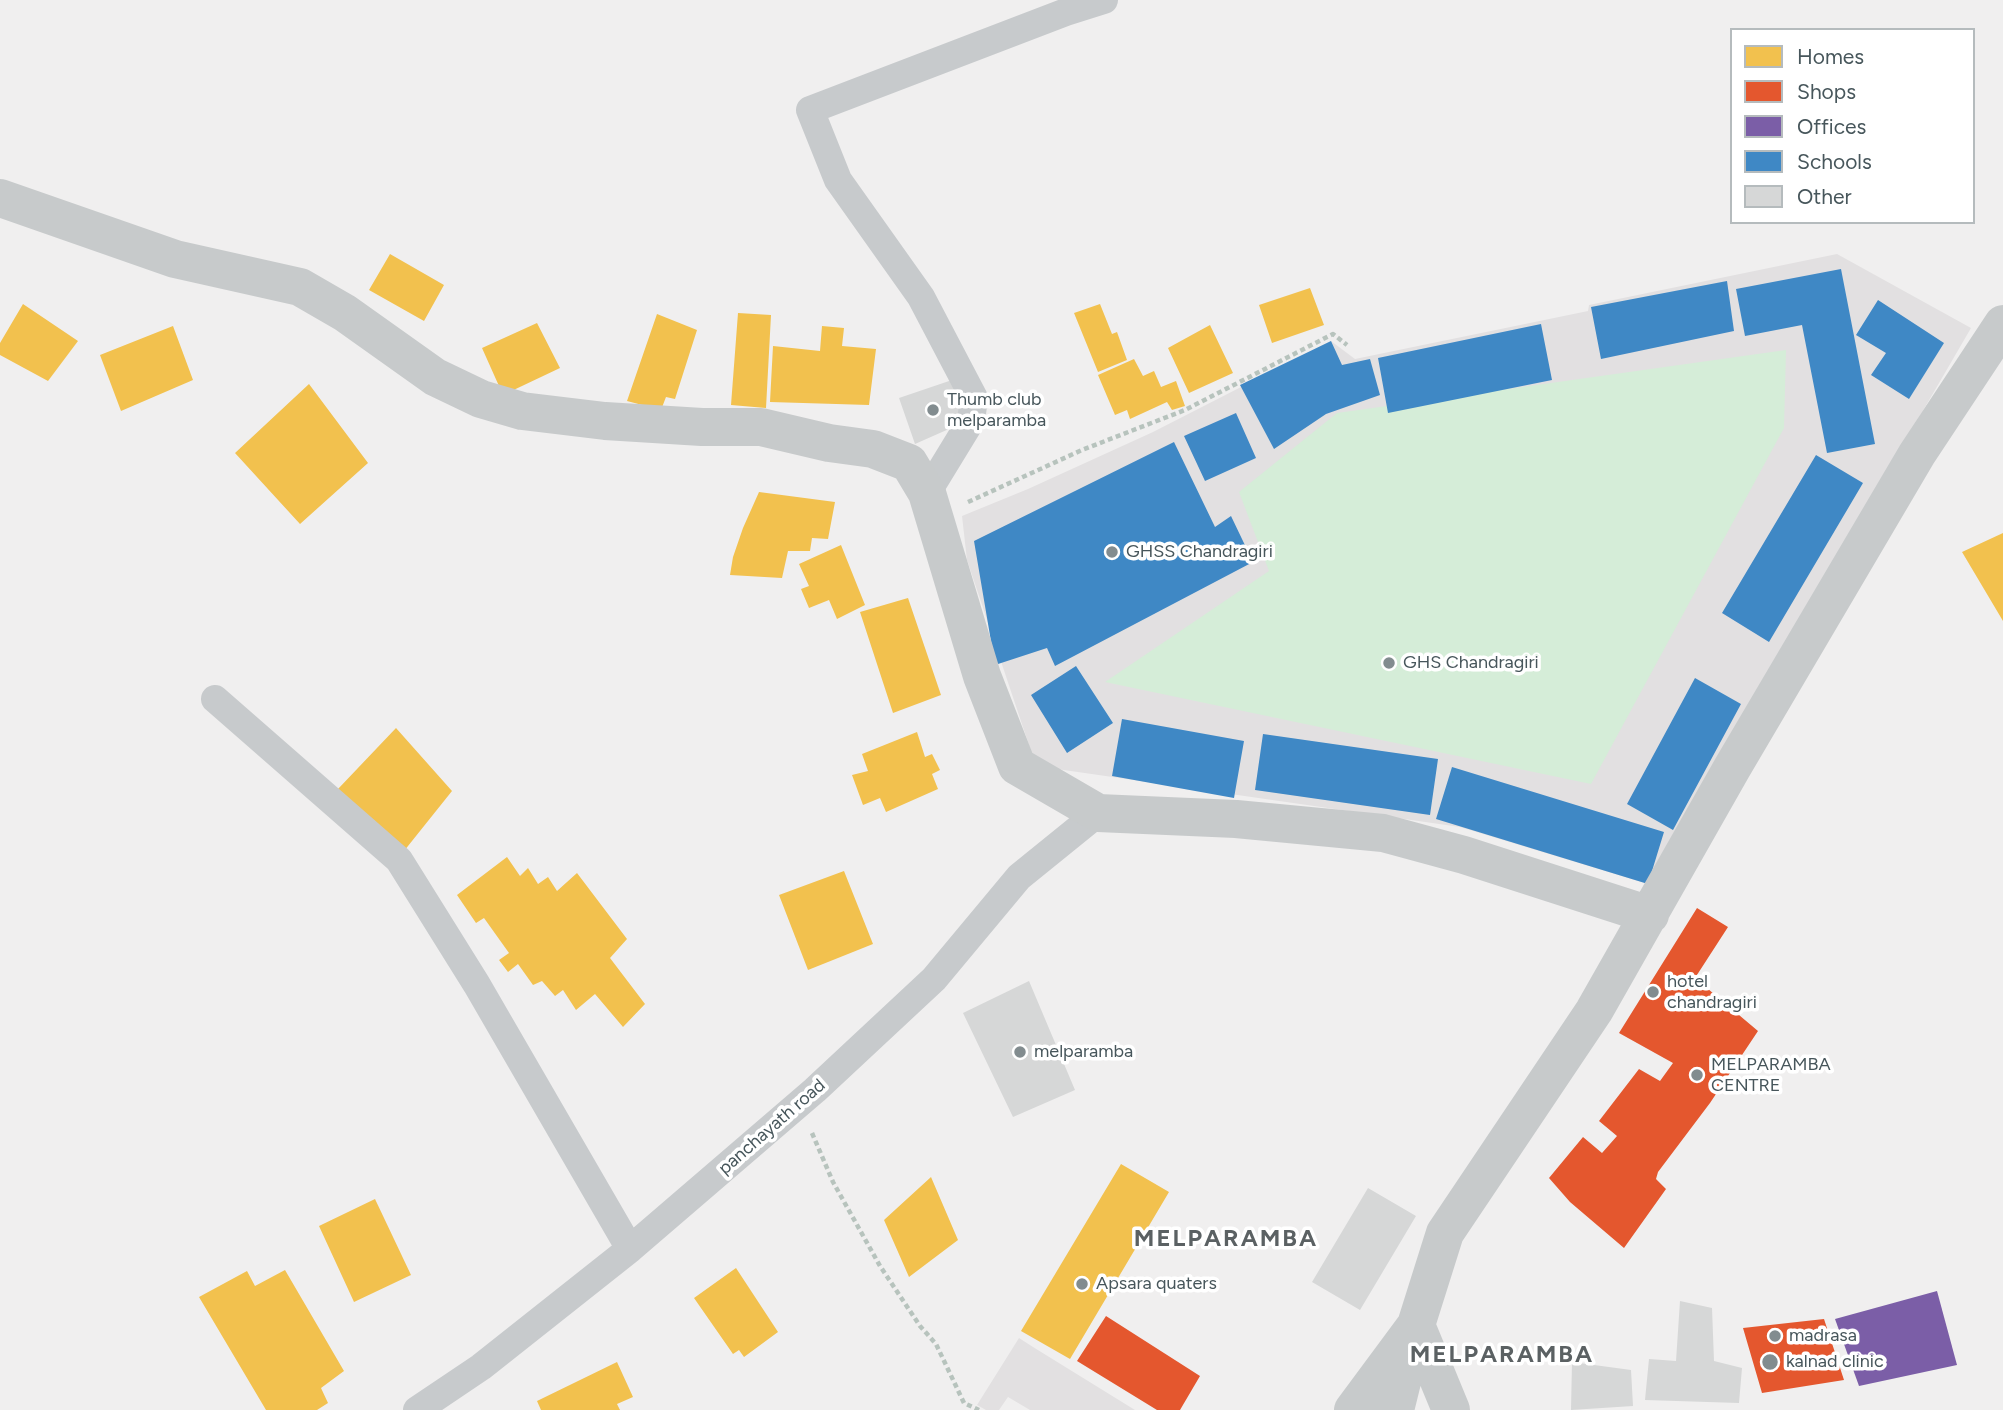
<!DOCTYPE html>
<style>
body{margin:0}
#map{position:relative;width:2003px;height:1410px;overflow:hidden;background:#f0efef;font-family:Figtree,sans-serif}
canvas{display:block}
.legend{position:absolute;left:1730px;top:28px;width:245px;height:196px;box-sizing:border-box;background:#fff;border:2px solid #b5bbbd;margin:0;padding:9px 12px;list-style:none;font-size:21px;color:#47565b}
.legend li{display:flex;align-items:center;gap:14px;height:35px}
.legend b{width:35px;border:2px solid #b5bbbd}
</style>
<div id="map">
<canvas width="2003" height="1410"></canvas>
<ul class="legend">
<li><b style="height:19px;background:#f2c14e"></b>Homes</li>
<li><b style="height:19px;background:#e4572e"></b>Shops</li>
<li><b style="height:19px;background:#7b5ea7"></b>Offices</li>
<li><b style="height:19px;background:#3f88c5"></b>Schools</li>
<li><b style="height:19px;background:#d6d7d7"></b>Other</li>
</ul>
</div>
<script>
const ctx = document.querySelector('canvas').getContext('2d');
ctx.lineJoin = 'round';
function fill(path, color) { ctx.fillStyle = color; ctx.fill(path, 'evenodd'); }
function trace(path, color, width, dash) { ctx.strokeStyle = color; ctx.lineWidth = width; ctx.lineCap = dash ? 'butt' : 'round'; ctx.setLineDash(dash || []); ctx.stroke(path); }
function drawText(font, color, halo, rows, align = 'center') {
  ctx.font = font + ' Figtree,sans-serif'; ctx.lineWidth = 7; ctx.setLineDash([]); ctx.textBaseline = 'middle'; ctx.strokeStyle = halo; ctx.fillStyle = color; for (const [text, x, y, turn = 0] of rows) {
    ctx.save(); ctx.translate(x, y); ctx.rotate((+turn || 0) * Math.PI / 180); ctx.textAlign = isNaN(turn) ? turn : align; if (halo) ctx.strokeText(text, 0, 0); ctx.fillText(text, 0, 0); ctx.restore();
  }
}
fill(new Path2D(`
 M1837,254L1971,328L1648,884L1460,827L1036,766L967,560L962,516L1028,489L1153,432L1331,341L1355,359L1588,311L1589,305Z
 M1019,1338L1033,1347L1135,1410H1030L1008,1397L999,1410H986L977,1405Z`), '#e2e0e1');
fill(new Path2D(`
 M1786,350L1784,428L1591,784L1105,682L1269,571L1239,492L1337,413Z`), '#d5edd8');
fill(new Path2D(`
 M390,254L444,285L424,321L369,290Z
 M1310,288L1324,325L1272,343L1259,305Z
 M23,304L78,341L48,381L0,355V343Z
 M1100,304L1112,334L1117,332L1127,360L1098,372L1074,313Z
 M738,313L771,315L766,408L731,405Z
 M657,314L697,330L675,399L666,397L661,410L627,401Z
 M537,323L560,368L503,395L482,348Z
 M1210,325L1233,373L1189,393L1168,348Z
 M173,326L193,380L121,411L100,355Z
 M822,326L844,328L842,346L876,349L869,405L770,402L773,346L820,351Z
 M1134,359L1143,376L1154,371L1161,387L1176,381L1185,406L1172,410L1167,402L1130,419L1127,410L1115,415L1098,375Z
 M309,384L368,463L300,524L235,453Z
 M759,492L835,502L828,539L812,538L810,551H788L782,578L730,575L733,557L743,528Z
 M2003,533V621L1962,552Z
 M841,545L865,605L837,619L829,600L809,608L801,589L809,586L799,564Z
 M908,598L941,695L893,713L860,612Z
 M396,728L452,791L404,851L338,789Z
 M917,732L925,757L932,754L940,770L932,774L938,789L886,812L880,798L863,805L852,775L868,771L862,754Z
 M507,857L520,876L528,868L538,884L548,877L557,891L577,873L627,939L610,958L645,1004L623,1027L595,994L576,1010L563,990L555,996L542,981L533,985L518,964L508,972L499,960L509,953L484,918L476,923L457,895Z
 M844,871L873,944L808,970L779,895Z
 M1121,1164L1169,1192L1070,1359L1021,1331Z
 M931,1177L958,1240L909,1277L884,1220Z
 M375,1199L411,1275L354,1302L319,1226Z
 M736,1268L778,1332L744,1357L739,1350L733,1354L694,1298Z
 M285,1270L344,1371L321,1388L328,1403L317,1410H266L199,1297L247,1271L255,1286Z
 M617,1362L633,1397L617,1404L620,1410H541L537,1401Z`), '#f2c14e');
fill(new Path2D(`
 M1697,908L1728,927L1695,978L1758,1031L1710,1103L1658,1172L1656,1179L1666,1189L1624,1248L1570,1202L1549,1178L1583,1137L1602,1153L1617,1136L1599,1121L1639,1069L1660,1081L1673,1063L1619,1033Z
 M1106,1316L1200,1376L1180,1410H1157L1077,1361Z
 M1824,1319L1844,1380L1762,1393L1743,1328Z`), '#e4572e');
fill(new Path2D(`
 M1937,1291L1957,1365L1859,1386L1835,1319Z`), '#7b5ea7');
fill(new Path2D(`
 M1841,269L1875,444L1827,453L1802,325L1745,336L1736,289Z
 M1727,281L1734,331L1601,359L1591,307Z
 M1878,300L1944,343L1909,399L1871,375L1886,353L1856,335Z
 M1541,324L1552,380L1388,413L1378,358Z
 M1331,341L1342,365L1370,359L1380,395L1326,414L1274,449L1240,385Z
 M1236,413L1256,458L1205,481L1184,436Z
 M1174,442L1215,527L1231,516L1253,562L1055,666L1047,648L995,665L974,541Z
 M1816,455L1863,483L1769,642L1722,613Z
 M1076,666L1113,723L1067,753L1031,695Z
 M1695,678L1741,704L1673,830L1627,804Z
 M1122,719L1244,741L1234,798L1112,776Z
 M1263,734L1438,759L1430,815L1255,790Z
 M1452,767L1664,832L1648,884L1436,819Z`), '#3f88c5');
fill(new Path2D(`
 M955,379L967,421L915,444L899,398Z
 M1029,981L1075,1090L1013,1117L963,1013Z
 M1368,1188L1416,1216L1360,1310L1312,1282Z
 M1680,1301L1712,1308L1714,1361L1742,1368L1739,1403L1645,1400L1649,1359L1676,1361Z
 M1572,1362L1631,1370L1633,1406L1571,1410Z`), '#d6d7d7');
trace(new Path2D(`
 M968,502L1082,450L1185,410L1333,334L1347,345
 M812,1133L833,1182L880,1266L920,1326L936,1344L964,1403L979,1410`), '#b7c3bd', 4.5, [5, 3.5]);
trace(new Path2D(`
 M927,493L971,421L974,398L921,297L838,180L810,110L1066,12L1104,0
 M215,699L399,860L477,985L630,1249
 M417,1410L481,1367L630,1249L815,1090L934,979L1019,877L1098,813`), '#c7cacc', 28);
trace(new Path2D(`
 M0,198L175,259L300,287L345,313L435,377L481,399L522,411L605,421L702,427H761L829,443L873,449L909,463L927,493L982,676L1017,766L1098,813L1236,819L1383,833L1464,855L1650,915
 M1353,1410L1416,1325L1445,1233L1594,1011L1732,768L1917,454L2003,324
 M1395,1410L1416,1325L1451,1410`), '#c7cacb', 38);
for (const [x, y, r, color] of [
 [933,410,7,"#828c8f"],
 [1112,552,7,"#828c8f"],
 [1389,663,7,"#828c8f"],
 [1653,992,7,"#828c8f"],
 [1020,1052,7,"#828c8f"],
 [1697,1075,7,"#828c8f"],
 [1082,1284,7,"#828c8f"],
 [1775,1336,7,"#828c8f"],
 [1770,1362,9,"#828c8f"]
]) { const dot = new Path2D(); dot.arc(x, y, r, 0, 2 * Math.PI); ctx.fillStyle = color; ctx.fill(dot); trace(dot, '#fff', 2.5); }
drawText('18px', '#47565b', '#fff', [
 ["Thumb club",947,400],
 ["melparamba",947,421],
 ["GHSS Chandragiri",1126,552],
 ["GHS Chandragiri",1403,663],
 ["hotel",1667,982],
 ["chandragiri",1667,1003],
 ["melparamba",1034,1052],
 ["MELPARAMBA",1711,1065],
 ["CENTRE",1711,1086],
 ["Apsara quaters",1096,1284],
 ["madrasa",1789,1336],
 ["kalnad clinic",1786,1362]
], 'left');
drawText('18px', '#47565b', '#fff', [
 ["panchayath road",772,1127,-41]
]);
ctx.letterSpacing = '2px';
drawText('bold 24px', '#5b6163', '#fff', [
 ["MELPARAMBA",1226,1239],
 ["MELPARAMBA",1502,1355]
]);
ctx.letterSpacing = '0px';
</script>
